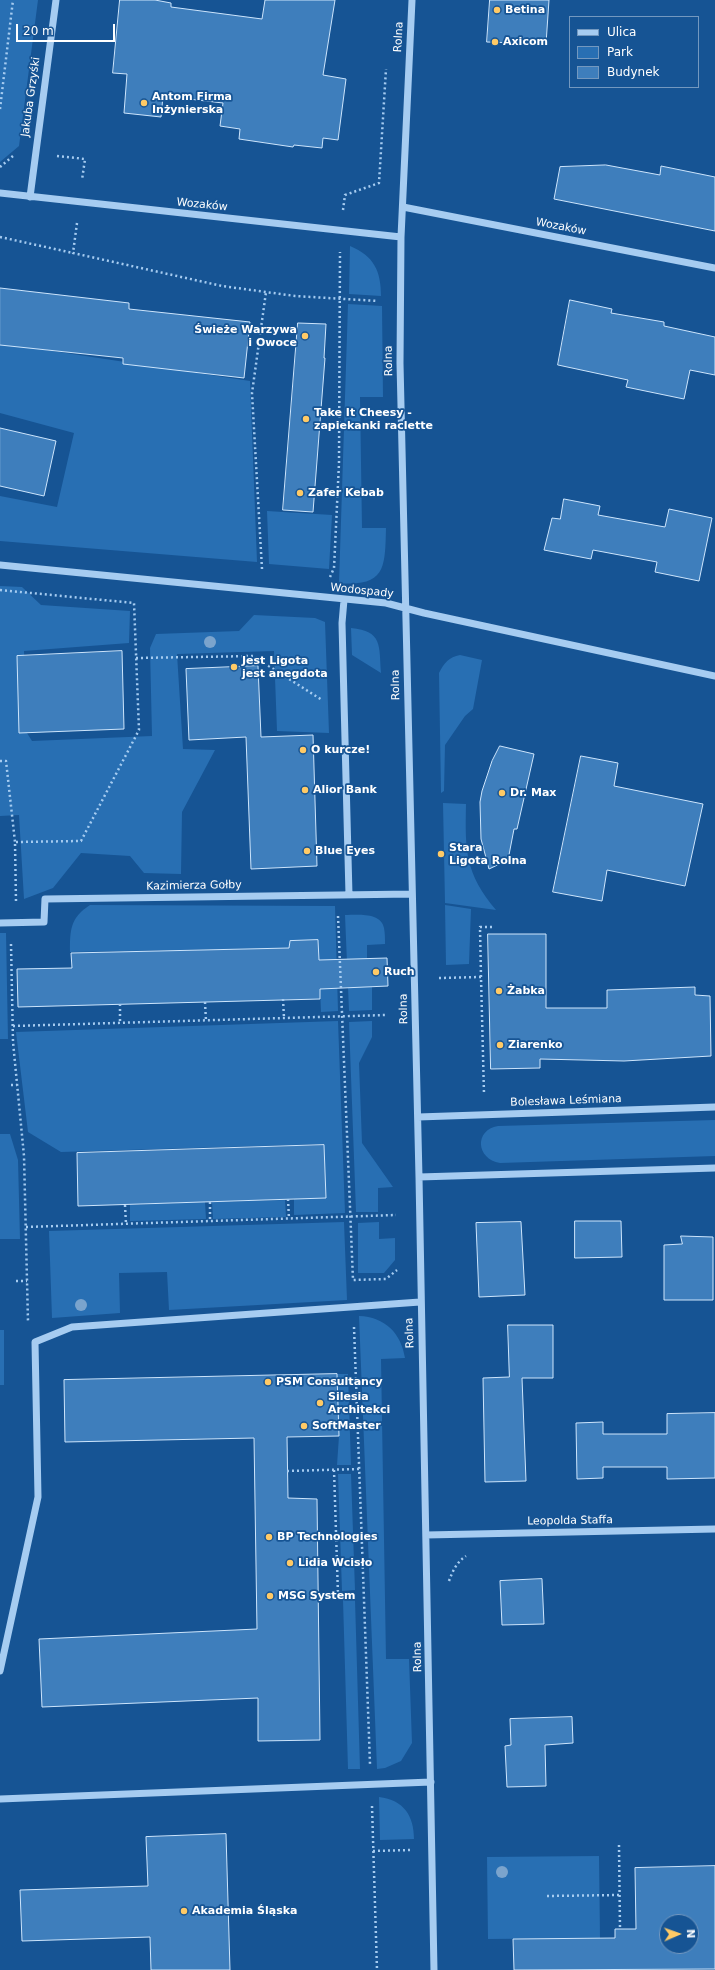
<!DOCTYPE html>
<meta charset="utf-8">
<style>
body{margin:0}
#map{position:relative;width:715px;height:1970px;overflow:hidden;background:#165494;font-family:"DejaVu Sans",sans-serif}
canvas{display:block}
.legend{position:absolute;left:569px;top:16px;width:130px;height:72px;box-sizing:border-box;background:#165494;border:1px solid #7398bf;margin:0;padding:5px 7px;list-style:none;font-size:12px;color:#fff}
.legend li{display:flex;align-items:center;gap:8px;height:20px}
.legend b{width:20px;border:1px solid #7398bf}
.north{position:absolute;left:659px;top:1914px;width:40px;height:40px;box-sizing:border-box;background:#165494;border:1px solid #7398bf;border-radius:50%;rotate:88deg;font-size:11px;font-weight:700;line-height:16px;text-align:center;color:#fff}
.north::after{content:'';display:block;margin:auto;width:14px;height:18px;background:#ffca66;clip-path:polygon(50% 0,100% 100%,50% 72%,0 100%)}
.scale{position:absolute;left:16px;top:24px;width:99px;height:18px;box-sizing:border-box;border:2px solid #fff;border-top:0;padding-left:5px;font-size:12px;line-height:14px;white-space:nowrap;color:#fff;-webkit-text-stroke:3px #165494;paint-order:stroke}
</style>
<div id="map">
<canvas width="715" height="1970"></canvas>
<ul class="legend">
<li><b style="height:5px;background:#a6ccf1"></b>Ulica</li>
<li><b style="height:11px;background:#286fb3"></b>Park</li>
<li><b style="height:11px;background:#3e7ebc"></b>Budynek</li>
</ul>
<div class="north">N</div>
<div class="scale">20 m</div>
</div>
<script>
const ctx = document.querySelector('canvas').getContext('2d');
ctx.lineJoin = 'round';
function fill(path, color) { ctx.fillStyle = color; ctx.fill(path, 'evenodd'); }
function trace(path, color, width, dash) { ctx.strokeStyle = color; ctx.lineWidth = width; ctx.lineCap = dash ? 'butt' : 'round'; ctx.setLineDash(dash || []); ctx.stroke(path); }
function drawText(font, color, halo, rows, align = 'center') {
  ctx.font = font + ' "DejaVu Sans",sans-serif'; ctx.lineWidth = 3.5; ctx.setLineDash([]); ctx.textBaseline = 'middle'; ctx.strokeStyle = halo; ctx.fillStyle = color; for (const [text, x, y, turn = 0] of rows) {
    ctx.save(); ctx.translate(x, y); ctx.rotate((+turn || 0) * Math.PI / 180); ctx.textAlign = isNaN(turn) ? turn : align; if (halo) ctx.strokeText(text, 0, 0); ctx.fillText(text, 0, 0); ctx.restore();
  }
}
fill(new Path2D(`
 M0,0H38L19,146L0,162Z
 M350,246C374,256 381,271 381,296L349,294Z
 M348,304L382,306L383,397H360L362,528H386C385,567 386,587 339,583Z
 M0,343L250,381L257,562L0,541V496L57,507L74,433L0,413Z
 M267,511L332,515L329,569L269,564Z
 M0,586L22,587L41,605L130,611L129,643L24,651L27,733L32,741L152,736L150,648L156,634L239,631L254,615L315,618L325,622L329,733L277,731L274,651L177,654L183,749L215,750L182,812L181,874L144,873L130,856L81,853L53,888L24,899L19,815L0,816Z
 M351,628C383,631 379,646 381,673L352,655Z
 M460,655L482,660L473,709L465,716L445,745L444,791L441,793L439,673C444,663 449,657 460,655Z
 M443,803L466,804C465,851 465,873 496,910L445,903Z
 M90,905L335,906L338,1011L321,1012L318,940L289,941V948L70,952C70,930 70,918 90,905Z
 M445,905L471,909L469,964L446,965Z
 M345,915C357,915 381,912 384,928C385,933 385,939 385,944L367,945V958L364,959L365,987H372V1010L349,1011Z
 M0,933H6L8,1039H0Z
 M338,1021L345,1213L294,1215V1199L326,1198L324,1144L61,1152L28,1132L16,1032Z
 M372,1021V1037L359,1063L362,1143L393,1187L378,1188V1212H356L349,1022Z
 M715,1120V1156L500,1163C476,1159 474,1130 498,1126Z
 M0,1134H10L18,1160L20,1239H0Z
 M285,1200L286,1217L213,1219L212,1202Z
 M205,1202L206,1219L130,1221V1205Z
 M344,1222L347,1300L169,1310L167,1272L119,1273L120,1313L52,1318L49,1231Z
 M379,1222V1239L395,1238V1260L384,1273H358V1223Z
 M359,1316C385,1317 401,1333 405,1358L381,1359L386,1659H409L412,1743L401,1761L385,1768L377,1769Z
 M0,1330H4V1385H0Z
 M337,1374H348L351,1465H337L339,1436Z
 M338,1474H351L355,1590L342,1591Z
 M343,1600H355L360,1769H348Z
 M379,1797C404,1800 414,1816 414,1839L380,1840Z
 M599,1856L600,1938L488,1939L487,1857Z`), '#286fb3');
const building = new Path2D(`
 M120,0H155L171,3V7L262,19L265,0H335L323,75L346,79L338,140L323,138L322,148L294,145L293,147L239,139L240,129L220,126L223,103L163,96L161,117L124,113L127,74L113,73Z
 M490,0H549L546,44L487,42Z
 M606,165L660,175L661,166L715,177V231L554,199L560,167Z
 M0,288L129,303V309L250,322L244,378L123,364V358L0,345Z
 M570,300L612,309L611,313L664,322V326L715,337V375L690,370L684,399L626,387L628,380L558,365Z
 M298,323L326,324L324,358H325L313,512L283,510Z
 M0,428L56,441L44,496L0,486Z
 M564,499L600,506L598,515L665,527L669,509L712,518L699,581L655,572L657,562L593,550L591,559L544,550L552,518L560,519Z
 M122,651L124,729L19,733L17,656Z
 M258,666L261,737L313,735L317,866L251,869L246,737L189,740L186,669Z
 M500,746L534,754L517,829H514L508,860L489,869L481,839L480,802L482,791L492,761Z
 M581,756L618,763L614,786L703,804L685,886L607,870L602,901L553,892Z
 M488,934H546V1008H607V990L695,987V995L710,996L711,1056L624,1061L540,1059V1068L491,1069Z
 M318,940L319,960L387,958L388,986L320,989V999L18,1007L17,969L72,968L71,953L289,948L290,941Z
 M324,1145L326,1198L78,1206L77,1153Z
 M575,1221H621L622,1257L575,1258Z
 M521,1222L525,1295L479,1297L476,1223Z
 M681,1236L713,1237V1300H664V1245L682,1244Z
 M508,1325H553V1378H522L526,1481L485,1482L483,1378L509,1377Z
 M337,1374L339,1436L287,1437L288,1498L317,1499L320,1740L258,1741V1698L42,1707L39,1639L257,1629L254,1438L65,1442L64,1380Z
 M715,1413V1478L667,1479V1467H603V1478L577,1479L576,1423L603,1422V1434H667V1414Z
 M542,1579L544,1624L502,1625L500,1581Z
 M572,1717L573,1743L545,1745L546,1786L507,1787L505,1746L511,1745L510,1719Z
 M226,1834L230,1970H151L150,1937L22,1941L20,1890L148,1886L146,1837Z
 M715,1866V1969L514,1970L513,1939L615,1938V1929H636L635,1868ZM667,1922H691V1946H667Z`);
fill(building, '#3e7ebc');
trace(building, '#cde5fc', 1);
trace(new Path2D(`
 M0,109L13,0
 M57,156L85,159L82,180
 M0,167L13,156
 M343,210L345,195L379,183L386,69
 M77,223L73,253L222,286L295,296L378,301
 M0,237L73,253
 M262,569L252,393L266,292
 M330,577L334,568L339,463L340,252
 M0,590L134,603L139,730L81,841L15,842L16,902
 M136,658L253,656L322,700
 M0,761H6L15,842
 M338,916L353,1280L386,1279L397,1270
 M11,944L13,1042L24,1156L28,1322
 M481,977L480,927H492
 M439,978L481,977L484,1094
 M283,999L284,1018
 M205,1002L206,1021
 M120,1004V1023
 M13,1026L386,1015
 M11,1085H17
 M288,1199L289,1219
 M210,1202V1221
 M125,1205L126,1224
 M26,1227L396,1215
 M16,1281H27
 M354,1327L370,1764
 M334,1470L338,1595
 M287,1471L359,1469
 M449,1581C453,1570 457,1562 466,1556
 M319,1596L355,1595
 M372,1806L377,1970
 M619,1845L620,1929
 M373,1851L411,1850
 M547,1896L620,1895`), '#a6ccf1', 2.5, [2, 3]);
trace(new Path2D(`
 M412,0L401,237L400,363L419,1177L434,1970
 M0,193L401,237
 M30,197L56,0
 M403,207L715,268
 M0,565L386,603L424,613L715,676
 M344,600L342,623L349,895
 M0,923L44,922L45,899L412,894
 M418,1117L715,1107
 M419,1177L715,1168
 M426,1535L715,1529
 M0,1671L38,1497L35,1342L72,1327L420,1302
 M0,1799L431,1782`), '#a6ccf1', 7);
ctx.fillStyle = '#7ba4cd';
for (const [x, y] of [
 [210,642],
 [81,1305],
 [502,1872]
]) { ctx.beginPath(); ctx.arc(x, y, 6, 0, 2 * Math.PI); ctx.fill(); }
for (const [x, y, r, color] of [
 [497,10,4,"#ffca66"],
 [495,42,4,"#ffca66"],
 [144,103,4,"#ffca66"],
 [305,336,4,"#ffca66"],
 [306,419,4,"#ffca66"],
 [300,493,4,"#ffca66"],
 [234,667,4,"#ffca66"],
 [303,750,4,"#ffca66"],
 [305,790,4,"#ffca66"],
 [502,793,4,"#ffca66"],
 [307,851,4,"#ffca66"],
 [441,854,4,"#ffca66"],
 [376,972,4,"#ffca66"],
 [499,991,4,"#ffca66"],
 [500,1045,4,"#ffca66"],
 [268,1382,4,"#ffca66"],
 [320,1403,4,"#ffca66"],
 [304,1426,4,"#ffca66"],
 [269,1537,4,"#ffca66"],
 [290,1563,4,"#ffca66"],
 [270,1596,4,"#ffca66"],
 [184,1911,4,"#ffca66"]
]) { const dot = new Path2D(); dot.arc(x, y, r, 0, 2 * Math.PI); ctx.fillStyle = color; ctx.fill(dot); trace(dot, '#165494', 1.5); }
drawText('bold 11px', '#fff', '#165494', [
 ["Betina",505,10],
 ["Axicom",503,42],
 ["Antom Firma",152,97],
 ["Inżynierska",152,110],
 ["Świeże Warzywa",297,330,"right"],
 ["i Owoce",297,343,"right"],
 ["Take It Cheesy -",314,413],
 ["zapiekanki raclette",314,426],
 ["Zafer Kebab",308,493],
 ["Jest Ligota",242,661],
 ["jest anegdota",242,674],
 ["O kurcze!",311,750],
 ["Alior Bank",313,790],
 ["Dr. Max",510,793],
 ["Stara",449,848],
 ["Ligota Rolna",449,861],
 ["Blue Eyes",315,851],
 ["Ruch",384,972],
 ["Żabka",507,991],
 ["Ziarenko",508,1045],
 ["PSM Consultancy",276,1382],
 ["Silesia",328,1397],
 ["Architekci",328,1410],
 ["SoftMaster",312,1426],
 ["BP Technologies",277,1537],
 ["Lidia Wcisło",298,1563],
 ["MSG System",278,1596],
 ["Akademia Śląska",192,1911]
], 'left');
drawText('11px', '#fff', '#165494', [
 ["Rolna",399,37,-87],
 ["Jakuba Grzyśki",31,97,-82],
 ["Wozaków",202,205,6],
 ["Wozaków",561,227,11],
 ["Rolna",389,361,-91],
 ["Wodospady",362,591,6],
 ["Rolna",396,685,-91],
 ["Kazimierza Gołby",194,886,-1],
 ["Rolna",404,1009,-91],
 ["Bolesława Leśmiana",566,1101,-2],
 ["Rolna",410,1333,-92],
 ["Leopolda Staffa",570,1521,-1],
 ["Rolna",418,1657,-91]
]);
</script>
